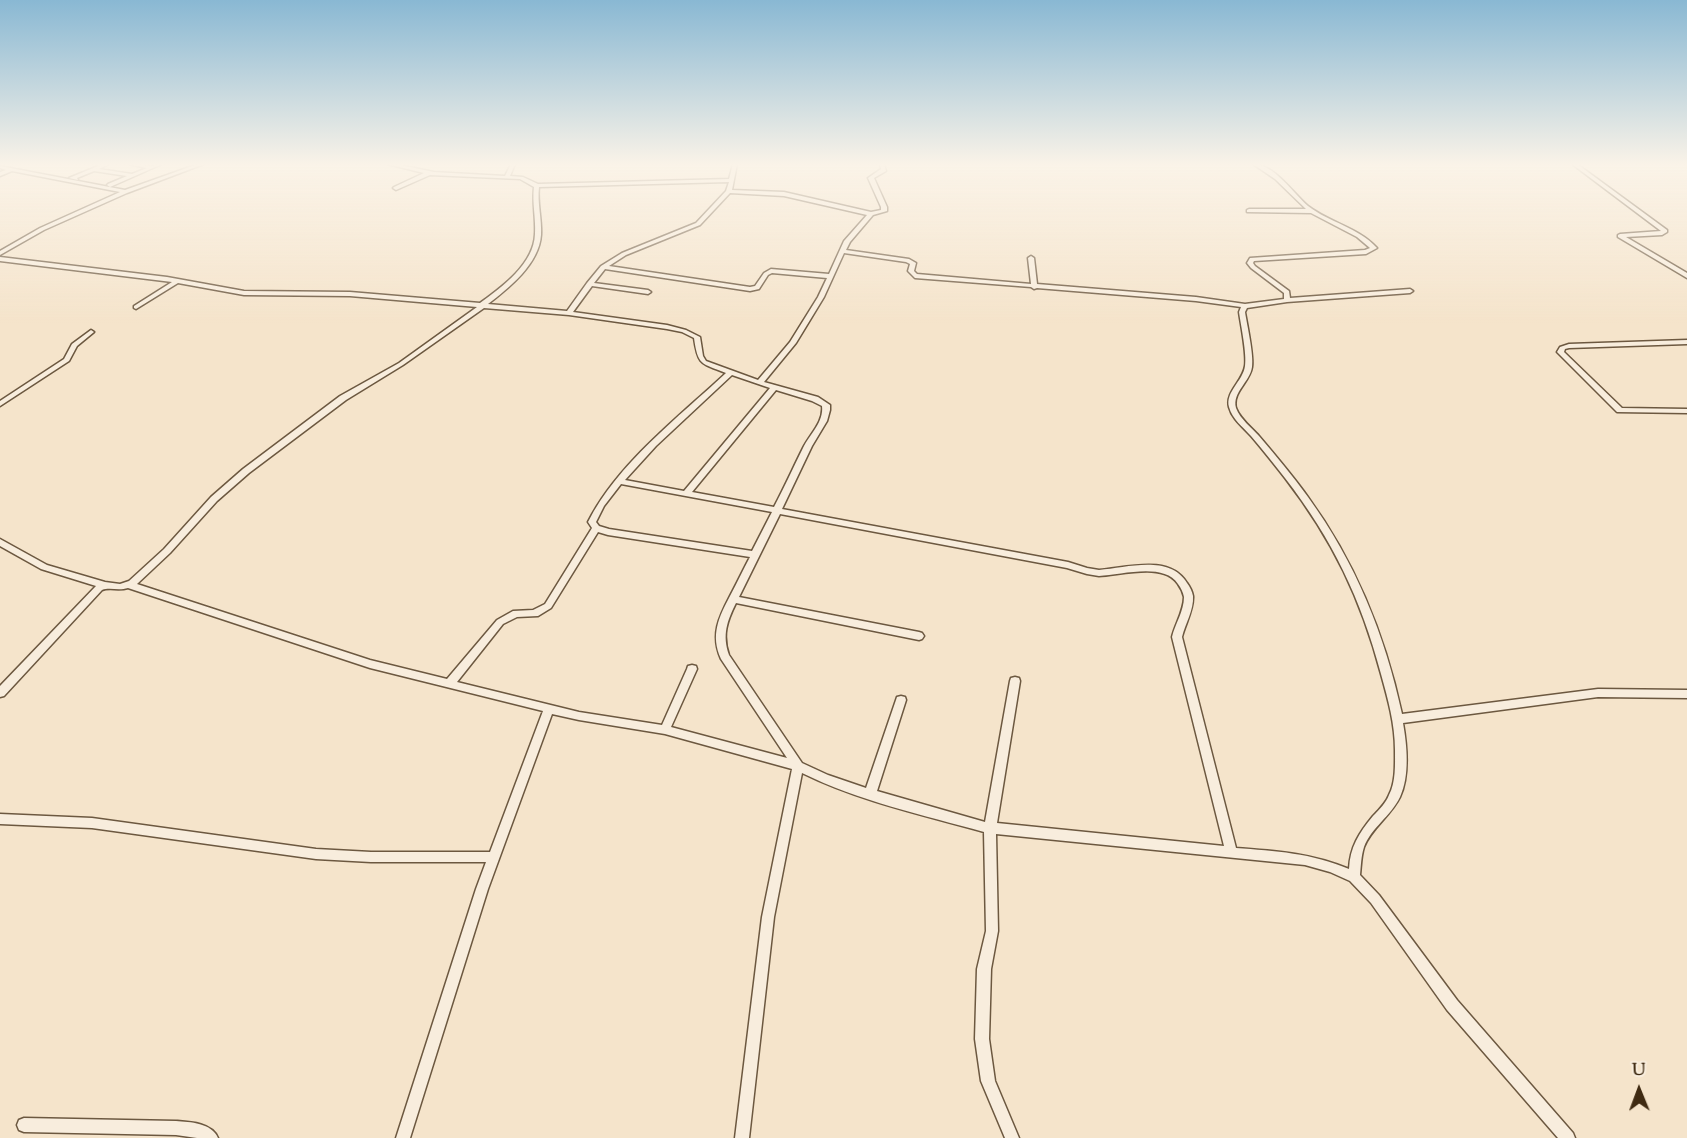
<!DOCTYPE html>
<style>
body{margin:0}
#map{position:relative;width:1687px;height:1138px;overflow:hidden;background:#f5e4cb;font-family:"Sorts Mill Goudy",serif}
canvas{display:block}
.north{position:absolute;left:1609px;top:1060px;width:60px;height:60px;-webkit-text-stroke:4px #f8eddd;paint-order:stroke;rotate:359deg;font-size:16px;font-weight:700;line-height:24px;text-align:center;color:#3f2a12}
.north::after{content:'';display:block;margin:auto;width:21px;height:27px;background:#3f2a12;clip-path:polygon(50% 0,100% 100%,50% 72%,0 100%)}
</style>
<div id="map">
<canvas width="1687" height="1138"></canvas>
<div class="north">U</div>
</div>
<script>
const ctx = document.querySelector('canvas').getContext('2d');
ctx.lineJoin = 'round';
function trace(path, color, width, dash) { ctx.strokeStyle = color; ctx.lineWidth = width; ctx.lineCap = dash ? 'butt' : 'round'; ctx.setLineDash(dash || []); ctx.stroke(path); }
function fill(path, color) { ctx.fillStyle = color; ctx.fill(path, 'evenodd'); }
const minor = new Path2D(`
 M103,164H109L99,169L132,174L147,168L129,164L152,166L162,164L110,187L107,185L108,184L127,176L94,171L77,178L78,180L69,178Z
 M198,164H204L127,193L44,230L0,255V251L40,228L120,192L12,171L0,176V172L6,170L0,168V166L125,190Z
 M387,164H395L434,172L505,176L511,164H515L510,176L523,177L538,184L729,179L733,164H737L732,190L784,192L871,212L881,210V207L868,178L881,169L880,164H884L886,171L874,178L887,207V211L873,215L850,242L846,250L909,259L916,263L914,271L917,274L1031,284L1028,258L1031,256L1034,258L1037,284L1196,297L1245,304L1284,299V293L1251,268L1247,263L1250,258L1365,250L1370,248L1357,237L1311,213L1247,212V210L1249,209H1306L1275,179L1253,164C1274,164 1293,193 1308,206C1330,223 1358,227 1377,248L1366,254L1254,261L1253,263L1255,266L1289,291L1290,298L1410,289L1413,291L1410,293L1287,302L1247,308L1245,312C1247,325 1254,355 1252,367C1250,382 1232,392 1236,408C1240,419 1252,428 1259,436C1276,456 1293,476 1308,497C1356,563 1385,635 1402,714L1598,689L1687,690V698L1598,697L1403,723C1407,746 1410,775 1400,797C1391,816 1371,828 1364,847C1361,856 1361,866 1360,875L1379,895L1457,1000L1573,1133L1575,1138H1558L1447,1010L1371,903L1350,881L1330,872L1305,865L996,834L998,931L991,969L989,1039L995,1081L1019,1138H1005L981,1081L975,1039L977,969L986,931L984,832C923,815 859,801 802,773L774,917L749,1138H735L762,917L792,769L665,734L579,720L552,714L488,889L410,1138H396L476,889L486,862H371L316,859L92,828L0,824V814L92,818L316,849L371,852H490L543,711L370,668L128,588C118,591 110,587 102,590L4,696L0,697V686L96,586L41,569L0,546V539L47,565L105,582L120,584L129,581L164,549L211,497L243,469L340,396L399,363L477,307L350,296L244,295L178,283L136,309L134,308V306L172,282L0,261V257L167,277L244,291L350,292L480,303C502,287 534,264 535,234C536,218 532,203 534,187L520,179L430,175L396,190L393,188L394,187L424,173ZM729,182L726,191L696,223L622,253L601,266L587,283L567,311L488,304C509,288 539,264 541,235C542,219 537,203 539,187ZM730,193L784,196L867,215L844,241L829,274L771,269L764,273L755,286L750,287L609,266L626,255L700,225ZM844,253L906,262L910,264L908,271L915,278L1031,287L1034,289L1037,288L1196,301L1241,307L1239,312C1241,326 1247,354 1245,366C1243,381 1225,392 1229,407C1232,419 1243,427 1251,436C1263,450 1274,464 1285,478C1333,540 1361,599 1381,674C1388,699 1395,724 1395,750C1395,764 1396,782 1389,795C1386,803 1379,810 1373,816C1359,833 1350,847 1349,869C1312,853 1275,851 1236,848L1182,637C1185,624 1194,610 1193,596C1192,591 1190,587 1187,583C1169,554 1127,568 1099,570L1087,568L1068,562L782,509L812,446L827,421L830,410V405L818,397L764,382L796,343L824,297ZM605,269L750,291L759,289L768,275L772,273L827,278L818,297L790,342L758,380L706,361L703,356L700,337L686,330L667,325L573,312L592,286L648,294L651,292L648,290L594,283ZM484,308L569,315L667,329L682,332L694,338C698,366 701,363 726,373C679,417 617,464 588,522L592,528L545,604L533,610L513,611L497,620L447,679L370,660L137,584L170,553L217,501L249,473L346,400L403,365ZM732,375L770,388L684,491L625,480L656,446ZM776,390L812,401L822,406C824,422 810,434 803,448C793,468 784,488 774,507L692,492ZM621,484L772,512L752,551L609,529L599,526L596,522L604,506ZM780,514L1067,568L1087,574L1099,576C1121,575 1164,562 1178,584C1181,588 1183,592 1184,597C1184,611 1175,624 1172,637L1224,846L997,823L1020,681L1019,678L1015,677L1011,678L1010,681L985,822L877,791L906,700L905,697L901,696L897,697L896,700L866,788L828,775L802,763L729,655C722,635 727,621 736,603L919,640L922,639L924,636L922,633L919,632L739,597ZM598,532L608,535L750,557C743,570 737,583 730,596C719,617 710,635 721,659L787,758L671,727L697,669L696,666L692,665L688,666L687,669L662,725L579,712L457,682L503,624L517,617L538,616L551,608Z
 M1572,164H1577L1667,230V232L1662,235L1626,237L1687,273V278L1618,237V235L1620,234L1661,231Z
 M91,330L94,332L77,346L69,361L0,406V401L64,359L72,344Z
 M1687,340V344L1569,348L1565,349L1564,352L1622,408L1687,409V413L1617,412L1557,352L1560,347L1569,344Z
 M24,1118L176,1121C190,1122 212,1123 218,1138H197L176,1135L24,1132L19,1130L17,1125L19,1120Z`);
trace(minor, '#6c5840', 3);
fill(minor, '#f8eddd');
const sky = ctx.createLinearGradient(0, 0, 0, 323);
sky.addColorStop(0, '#89b8d3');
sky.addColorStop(0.51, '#faf3e8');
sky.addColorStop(1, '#faf3e800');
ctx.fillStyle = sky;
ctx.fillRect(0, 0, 1687, 323);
</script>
